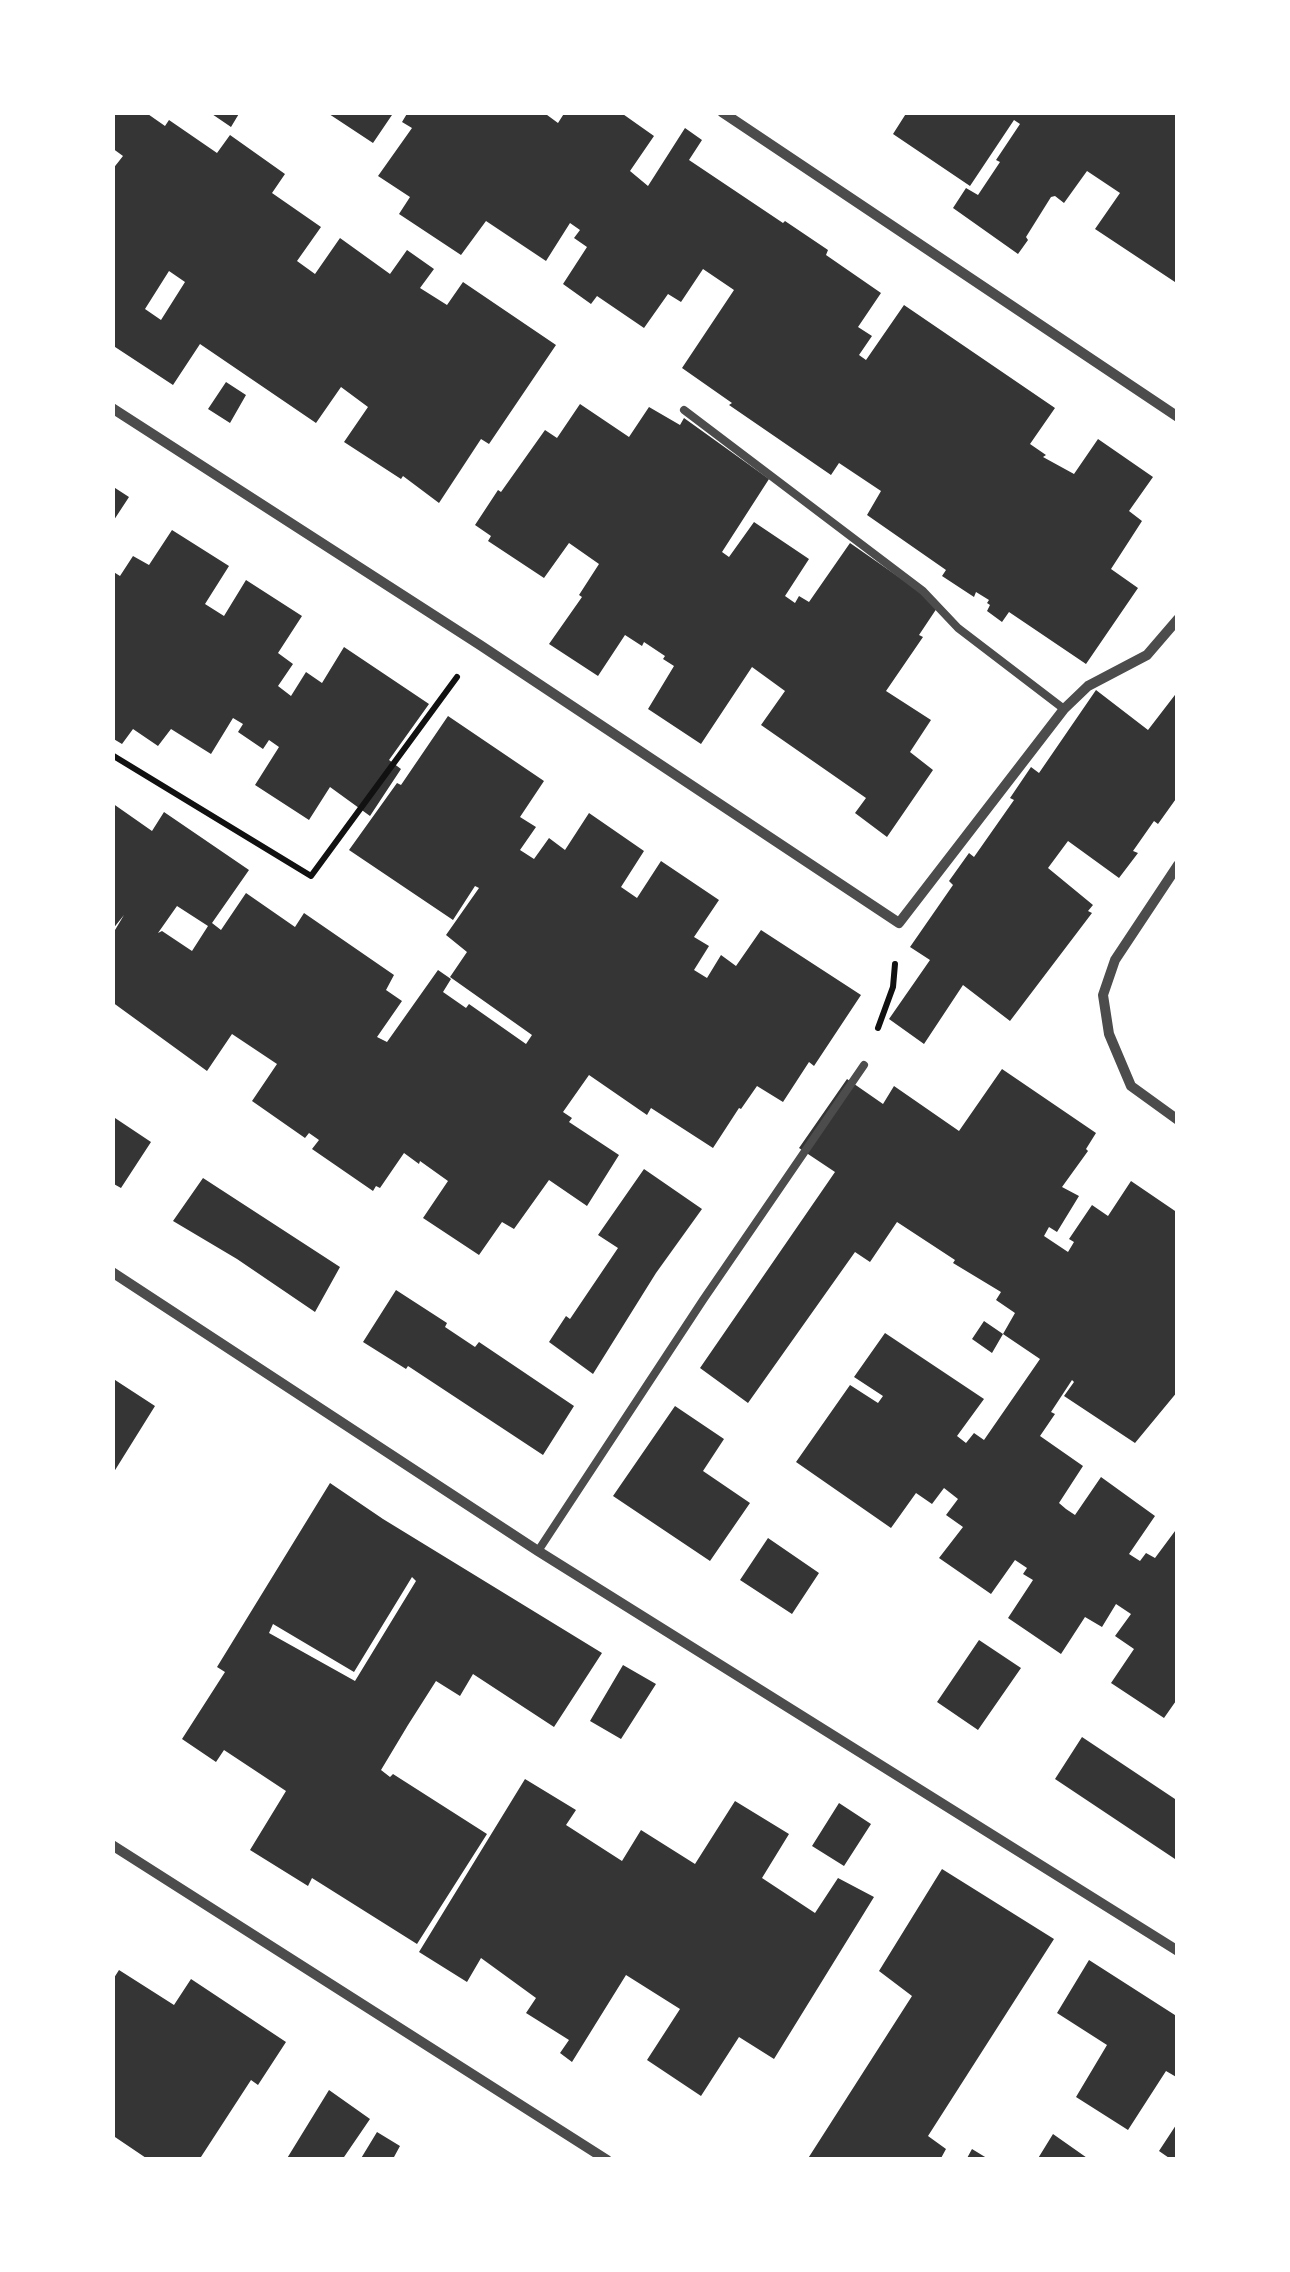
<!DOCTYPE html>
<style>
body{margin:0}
#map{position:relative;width:1290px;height:2272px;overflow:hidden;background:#fff;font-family:"Alegreya Sans",sans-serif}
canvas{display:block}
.frame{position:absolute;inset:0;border:115px solid #fff;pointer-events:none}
</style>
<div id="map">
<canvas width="1290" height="2272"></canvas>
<div class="frame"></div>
</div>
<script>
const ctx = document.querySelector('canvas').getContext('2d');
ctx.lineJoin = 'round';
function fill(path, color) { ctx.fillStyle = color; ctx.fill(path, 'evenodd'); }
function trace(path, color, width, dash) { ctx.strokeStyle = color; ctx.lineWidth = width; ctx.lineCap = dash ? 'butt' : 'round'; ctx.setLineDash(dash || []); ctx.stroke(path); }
fill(new Path2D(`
 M112,112H145L165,126L169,120L217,153L230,135L285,174L272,193L321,227L297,261L315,274L340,238L390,274L407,250L434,269L420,288L447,305L463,282L556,345L489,444L481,439L439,503L403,476L401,479L344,442L368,407L341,387L316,423L200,344L173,385L112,345V170L123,156L112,148ZM169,271L185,282L161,320L145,309Z
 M209,112H240L231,127Z
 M326,112H394L373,143Z
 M408,112H543L558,123L565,112H620L654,136L630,171L648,186L685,128L702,140L689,160L783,223L785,221L828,250L826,255L881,293L858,327L872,336L859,355L866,360L904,305L1055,408L1030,444L1046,455L1043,457L1074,474L1098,439L1153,477L1129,511L1142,521L1111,569L1138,588L1086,664L1009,612L1002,622L987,611L990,605L987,603L989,600L976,592L974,597L942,576L946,570L867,515L881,491L839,463L831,475L729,405L732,403L682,368L734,290L703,269L681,302L668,294L644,328L597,296L591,304L563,284L587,247L574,238L580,230L570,223L546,261L486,221L461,255L399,214L410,197L378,176L412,128L402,122Z
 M907,112H1178V284L1095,229L1120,193L1087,171L1064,203L1055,196L1051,197L1026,237L1028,240L1018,254L953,208L966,188L978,195L1000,162L996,160L1020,124L1014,120L970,186L893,134Z
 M226,382L246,395L230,423L208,409Z
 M580,404L629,437L649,407L680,425L684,418L769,479L722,552L729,557L754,522L809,559L785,596L795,603L799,596L809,602L850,543L939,605L919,635L923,637L886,691L931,720L910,752L933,770L887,837L855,813L866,798L761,725L785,691L752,667L701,744L648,709L674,666L663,659L665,656L644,642L642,646L625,635L598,676L549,644L582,597L579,595L599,564L569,543L544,578L488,541L491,536L475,525L498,490L501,492L545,430L557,438Z
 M112,486L129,497L112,523Z
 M172,530L229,566L205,604L224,616L246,580L302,616L278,653L293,664L278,686L291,696L306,672L322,683L344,647L429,704L389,760L401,769L370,816L330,787L309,820L255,785L279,747L269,740L263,749L238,732L243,724L233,718L211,754L171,729L158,746L133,729L122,744L112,738V571L120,576L133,556L149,565Z
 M1096,690L1148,730L1178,691V796L1158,824L1154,821L1133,851L1138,853L1119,878L1068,841L1048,868L1093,905L1088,911L1092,913L1010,1021L963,985L924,1044L889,1019L930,960L910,947L953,885L949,881L969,853L974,857L1014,800L1010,798L1031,767L1039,773Z
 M448,716L544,781L520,817L536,827L520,850L534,859L549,838L565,850L589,813L644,851L621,887L637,898L661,861L719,900L694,937L709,946L694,970L707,978L721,955L736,966L761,930L861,995L814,1066L809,1062L783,1102L757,1086L741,1109L739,1108L713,1148L651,1108L647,1115L589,1075L563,1112L572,1118L569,1122L619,1155L587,1206L549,1180L514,1229L502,1222L479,1255L423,1218L448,1181L420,1161L419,1164L404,1153L380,1188L376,1186L373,1191L312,1149L319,1140L309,1133L305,1138L252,1101L277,1064L232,1034L207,1071L112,1002V935L124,915L112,930V803L152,831L164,812L249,870L212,923L221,930L246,893L295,927L304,913L394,975L386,990L402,1001L377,1037L387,1042L438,970L451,979L443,992L466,1008L469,1004L526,1044L532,1035L450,977L467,952L446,935L479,888L475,886L453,920L349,850L397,783L401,785ZM177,906L208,926L192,951L162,931L158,933Z
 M1002,1069L1096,1133L1086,1149L1088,1151L1062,1187L1079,1196L1057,1232L1049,1227L1044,1236L1068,1252L1074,1242L1069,1239L1092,1205L1108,1216L1131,1181L1178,1213V1391L1135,1443L1064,1396L1074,1382L1072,1380L1051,1412L1055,1414L1040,1436L1083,1466L1059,1503L1066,1509L1075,1515L1101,1477L1155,1516L1129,1554L1140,1561L1146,1553L1155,1558L1178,1527V1698L1164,1718L1111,1683L1134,1649L1115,1636L1131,1614L1116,1604L1102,1627L1085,1617L1061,1654L1008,1618L1033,1580L1023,1574L1027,1568L1015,1560L991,1594L939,1558L963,1527L946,1515L958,1499L944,1488L932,1504L916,1493L891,1528L796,1462L850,1385L878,1403L883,1396L854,1377L885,1333L984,1399L957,1436L966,1443L974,1433L984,1440L1040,1359L1003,1334L1015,1313L996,1300L1001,1292L953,1263L955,1260L897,1222L870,1262L855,1252L748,1403L700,1368L835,1172L799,1148L847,1079L883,1104L894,1086L959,1131Z
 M112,1116L151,1142L121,1188L112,1183Z
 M644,1169L702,1209L656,1273L593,1374L549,1342L566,1316L570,1319L618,1248L598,1235Z
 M203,1178L340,1267L315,1312L237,1259L173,1221Z
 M396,1290L447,1323L445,1327L475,1347L479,1342L574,1406L543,1455L408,1366L406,1369L363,1342Z
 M984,1321L1003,1334L992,1353L972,1339Z
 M112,1378L155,1406L112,1475Z
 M675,1406L724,1439L703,1471L750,1503L710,1561L613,1496Z
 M330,1483L383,1519L602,1653L554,1727L473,1674L460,1696L436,1681L408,1725L381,1770L390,1777L393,1774L487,1834L417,1944L312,1878L308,1886L250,1850L286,1791L224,1750L216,1762L182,1739L225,1672L217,1667ZM412,1577L416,1581L355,1681L269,1633L273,1624L354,1672Z
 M768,1538L819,1573L792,1614L740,1580Z
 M979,1640L1021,1668L978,1730L937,1702Z
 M623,1665L656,1684L621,1739L590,1721Z
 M1082,1737L1178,1801V1861L1055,1779Z
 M525,1779L576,1810L566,1825L622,1861L641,1830L695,1864L735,1801L789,1834L762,1878L815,1913L838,1878L874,1897L774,2059L739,2037L701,2096L647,2060L680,2009L626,1975L572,2062L560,2053L569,2040L526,2013L536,1998L481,1958L467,1982L419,1952Z
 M839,1803L871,1824L844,1866L812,1846Z
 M942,1869L1054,1939L928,2136L946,2149L940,2160H807L912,1996L879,1971Z
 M1089,1960L1178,2017V2078L1166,2071L1128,2130L1076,2097L1107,2045L1057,2013Z
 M119,1970L174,2005L191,1979L286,2042L258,2085L251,2080L199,2160H149L112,2135V1981Z
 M329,2090L370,2119L342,2160H286Z
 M1178,2122V2160H1172L1159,2151Z
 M377,2132L400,2146L394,2157L398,2160H360Z
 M1053,2134L1090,2160H1037Z
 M972,2149L990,2160H966Z`), '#353535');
trace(new Path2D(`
 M112,755L311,876L457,677
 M878,1028L893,987L895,964`), '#111', 6);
trace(new Path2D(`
 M684,410L923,591L958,628L1064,709
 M538,1551L703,1300L864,1065`), '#4c4c4c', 8);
trace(new Path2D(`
 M722,112L1178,417
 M112,408L480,645L899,923L1064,709L1088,686L1147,655L1178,619
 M1178,865L1115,960L1103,995L1109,1034L1131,1086L1178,1120
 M112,1272L538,1551L1178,1951
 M112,1845L607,2160`), '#4c4c4c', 10);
</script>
